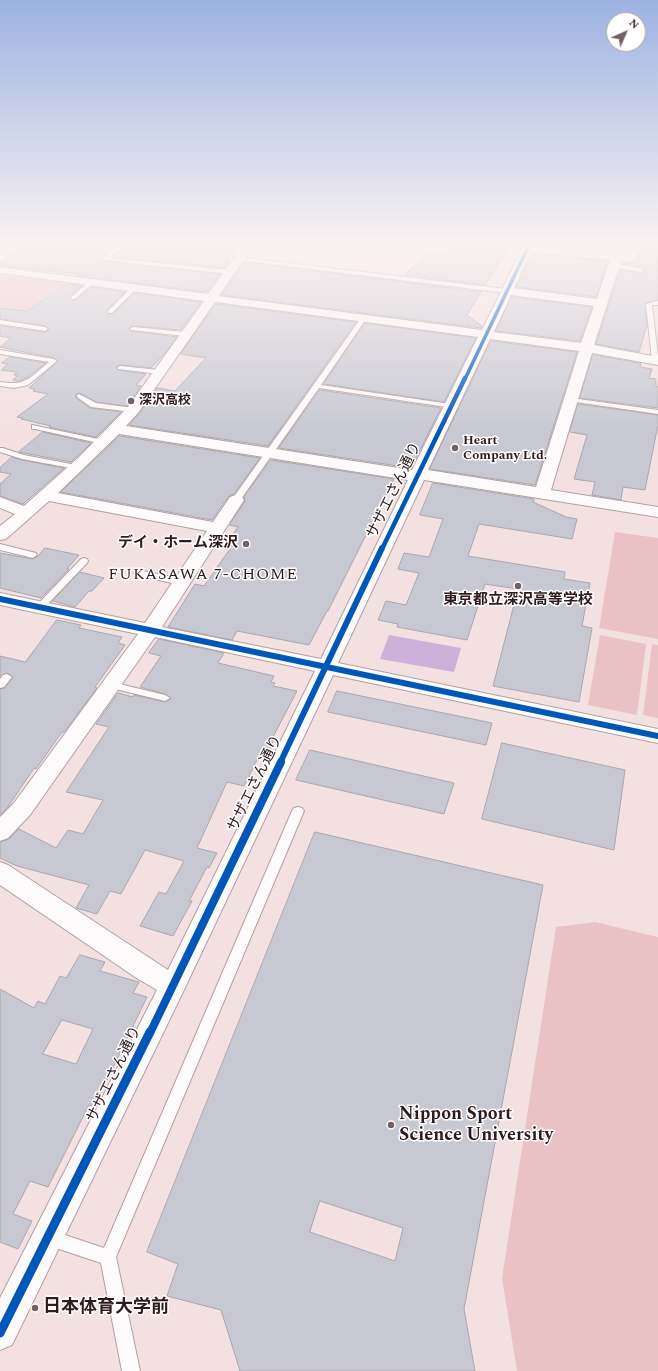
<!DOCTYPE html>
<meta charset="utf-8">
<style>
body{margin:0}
#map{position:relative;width:658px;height:1371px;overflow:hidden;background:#f3e1e2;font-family:Spectral,serif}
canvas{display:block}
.north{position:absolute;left:606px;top:12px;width:40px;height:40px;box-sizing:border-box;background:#fff;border:1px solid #aca4a5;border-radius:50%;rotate:45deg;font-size:11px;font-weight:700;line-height:16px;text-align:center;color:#2f1b1d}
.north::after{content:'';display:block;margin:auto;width:14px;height:18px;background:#746062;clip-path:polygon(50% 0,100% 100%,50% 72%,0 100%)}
</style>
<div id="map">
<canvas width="658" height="1371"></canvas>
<div class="north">N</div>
</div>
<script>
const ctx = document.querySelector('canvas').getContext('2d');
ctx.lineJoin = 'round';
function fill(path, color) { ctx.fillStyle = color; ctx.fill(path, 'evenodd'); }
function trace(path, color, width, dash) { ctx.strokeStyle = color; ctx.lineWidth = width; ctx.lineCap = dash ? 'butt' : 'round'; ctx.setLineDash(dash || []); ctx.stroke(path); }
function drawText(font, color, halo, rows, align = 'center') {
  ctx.font = font + ' Spectral,"Noto Sans JP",serif'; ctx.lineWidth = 3; ctx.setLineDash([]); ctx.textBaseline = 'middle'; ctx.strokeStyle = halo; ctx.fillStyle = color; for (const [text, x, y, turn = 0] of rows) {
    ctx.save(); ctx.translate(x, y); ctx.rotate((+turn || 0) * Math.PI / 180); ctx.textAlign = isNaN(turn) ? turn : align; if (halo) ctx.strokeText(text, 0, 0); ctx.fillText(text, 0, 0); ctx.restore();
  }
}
fill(new Path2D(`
 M0,274L66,283L27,311L0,307Z
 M615,532L658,538V639L599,628Z
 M600,635L646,644L637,715L588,705Z
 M652,644L658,645V718L643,715Z
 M595,922L658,937V1371H517L502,1278L556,927Z`), '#eac2c6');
fill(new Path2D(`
 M389,635L461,648L454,672L380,659Z`), '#cdb1d8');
const building = new Path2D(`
 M24,243H120L101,257V261L220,274L207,292L78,276L80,274L0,266V262L5,261Z
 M129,243H205L207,246L211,247L236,251L226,260L230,261L225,268L113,257Z
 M449,243H512L485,285L405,275L429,251L448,254Z
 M643,243H658V300L645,303L647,325L639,352L596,344L620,270L641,273L645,270L641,267L622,264L637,262Z
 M533,254L608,261L596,297L517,287Z
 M244,262L481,292L467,315L482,326L481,328L222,295Z
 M67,284L82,286L70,296L71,300H76L91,287L125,292L107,310L108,314H113L134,293L201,302L181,330L133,326L129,328L131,331L177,337L166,352L151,368L120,365L116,367L118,370L146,374L136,385L141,386L127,406L96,402L80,393L76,394V398L90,408L121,412L96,437L49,427L51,426L21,419L23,418L17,417L48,394L33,391L35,389L29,388L58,361L54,358L0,347L11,338L0,336V326L45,332L49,329L45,326L0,319V308L27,311Z
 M512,297L592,307L580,341L496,331Z
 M216,304L356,322L268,446L129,425L139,414L157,388L175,391L206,358L181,354Z
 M365,323L476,338L444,402L324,384Z
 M491,341L577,352L535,485L430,469Z
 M593,355L641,363L640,367L652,369L649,378L656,379V386L658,387V408L580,398Z
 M10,357L46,363L26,378L19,381L13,380L18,375H14L17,372L1,370L8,364L2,363Z
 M320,390L441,408L411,468L279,448Z
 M578,404L658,415V425L645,490L623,487L621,500L592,495L595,482L574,479L587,435L570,432Z
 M43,432L91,443L71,462L19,452Z
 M120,436L260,458L234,494L229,496L212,520L61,492Z
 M12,457L22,460L64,468L23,504L0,496V484L11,474L0,472V468Z
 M271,460L394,479L328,611H327L309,645L237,631L232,640L168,627L195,584L204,586L230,549L224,547L238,527L229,525L245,501L244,497Z
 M433,483L534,499L533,502L566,517L577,519L572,539L479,524L468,556L565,572L564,579L590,583L582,626L592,628L579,702L493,686L518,589L485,584L467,640L397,627L398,624L378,620L386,601L406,605L419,573L398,569L404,553L429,557L443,519L420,515Z
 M45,548L79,555L67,569H69L41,598L0,588V553L33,559L38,556Z
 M80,572L104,578L92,591H89L75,607L53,601Z
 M57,620L81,625L79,628L122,637L118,643L125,645L95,687L97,688L64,732H62L36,769L34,768L8,807L0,815V689L5,688L13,677L7,673L0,676V656L25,662Z
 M159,639L224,653L218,663L274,676L271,682L275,683L273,686L297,691L272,739H274L267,754L261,752L244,786L227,782L197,848L217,853L209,868L207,867L189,901H192L173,936L140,926L159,892L166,894L184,861L145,850L121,894L110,891L97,914L76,908L89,885L17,866L0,858V842L9,839L19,829L56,848L68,830L83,834L103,800L66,792L109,727L96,724L118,693L133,697L134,695L165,702L171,699L165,694L140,687L161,656L149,653Z
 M337,691L492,723L486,745L328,712Z
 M502,743L625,770L614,850L482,819Z
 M310,750L454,783L444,814L296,780Z
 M315,832L543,885L464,1309L475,1371H240L221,1310L167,1296L178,1264L147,1252ZM320,1201L403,1228L395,1261L310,1232Z
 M80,955L105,962L100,971L139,982L133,993L147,997L94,1107L89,1105L48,1187L30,1181L13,1214L32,1221L18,1249L0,1242V989L34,1008L38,1001L45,1004L60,976L66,978ZM62,1020L93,1029L76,1064L43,1054Z`);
fill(building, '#c7c8d2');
trace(building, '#a9a7ae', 1);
const lane = new Path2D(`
 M122,243H128L109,258L230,270L233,272L230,274L102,260V258Z
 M238,257L506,289L509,291L506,293L236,260L235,259Z
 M614,264L641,268L644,270L641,272L612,267V265Z
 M90,281L95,282L75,299H71V297Z
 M133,286L138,287L112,313H108V311Z
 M658,301V305H652L658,357V360L655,362L652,360L646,304Z
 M361,318L366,319L321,385L450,404L454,406L453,408L319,388L239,502H233V498Z
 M0,320L45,327L48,329L45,331L0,324Z
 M133,327L185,332L188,334L185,336L131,330L130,329Z
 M0,350L54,359L57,361L28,385L14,388L0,386V382C27,386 29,378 49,362L0,354Z
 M120,366L159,370L162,372L159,374L118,369L117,368Z
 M79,394L96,403L133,408L137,410L133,412L91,407L77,397V395Z
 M571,398L658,410V414L569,401L567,400Z
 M32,425L103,440L107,442L103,444L35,429H32Z
 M3,448L24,455L76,465L80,467L76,469L22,459L0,452V448Z
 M0,544L36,553L37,555L33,558L0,550Z
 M84,558L87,559L88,561L87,563L43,609H37L35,607L37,605L81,559Z
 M138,570L182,579L186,582L182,585L135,575L134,573Z
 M7,674L12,677L4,687L0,688V679L3,675Z
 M111,682L165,695L170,698L165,701L107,687L106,685L107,683Z
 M298,807L302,808L304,811L116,1257L140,1371H122L101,1263L44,1244L42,1238L44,1232L50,1230L104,1248L292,811L294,808Z`);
const street = new Path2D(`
 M12,243H23L4,260L0,261V252Z
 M206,243H255L219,296L482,330L525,243H535L534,245L628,255L632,243H642L636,261H621L594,345L658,357V365L592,353L551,490L658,507V517L424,480L338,663L658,729V743L333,675L182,994L12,1345L0,1350V1298L157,990L138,979L0,885V862L8,865L168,970L315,671L155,637L30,815L8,838L0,841V817L14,803L138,634L0,605V593L145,623L207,531L49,501L6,539L0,540V526L15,514L0,508V497L24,506L80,456L128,407L204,301L0,273V267L208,294L240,249L211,246L207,245ZM531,252L610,260L597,299L514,288ZM511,295L594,306L581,343L494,332ZM215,302L478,337L412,470L126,426L138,413ZM490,339L579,351L536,487L428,470ZM119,434L408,480L321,659L162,627L244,500L242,497L236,495L230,497L213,522L58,493Z`);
trace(lane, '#b2a0a2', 2);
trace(street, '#b2a0a2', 2);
fill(lane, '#fdfafb');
fill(street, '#fdfafb');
trace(new Path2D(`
 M465,379L530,243`), '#0057b8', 3.5);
trace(new Path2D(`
 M382,549L465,378`), '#0057b8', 4.5);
trace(new Path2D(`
 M0,599L658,736
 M280,763L382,548`), '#0057b8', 6);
trace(new Path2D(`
 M150,1033L281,762`), '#0057b8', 8);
trace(new Path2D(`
 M0,1333L150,1032`), '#0057b8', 9);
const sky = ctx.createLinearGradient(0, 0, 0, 435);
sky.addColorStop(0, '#9db3e2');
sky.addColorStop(0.56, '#faf2f2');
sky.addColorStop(1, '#faf2f200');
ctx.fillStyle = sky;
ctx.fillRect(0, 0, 658, 435);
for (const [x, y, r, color] of [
 [131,401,4,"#746062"],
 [455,448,4,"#746062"],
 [246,544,4,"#746062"],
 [518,586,4,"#746062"],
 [391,1125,4,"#746062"],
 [35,1308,4,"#746062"]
]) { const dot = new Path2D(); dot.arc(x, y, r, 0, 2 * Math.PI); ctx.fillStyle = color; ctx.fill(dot); trace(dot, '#fff', 1.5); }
drawText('bold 13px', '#2f1b1d', '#fff', [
 ["深沢高校",139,401],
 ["Heart",463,441],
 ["Company Ltd.",463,456]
], 'left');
drawText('15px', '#2f1b1d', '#fff', [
 ["サザエさん通り",395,491,-64],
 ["サザエさん通り",256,784,-64],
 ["サザエさん通り",115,1075,-64]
]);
drawText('bold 15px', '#2f1b1d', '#fff', [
 ["デイ・ホーム深沢",238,544],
 ["東京都立深沢高等学校",518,601,"center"]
], 'right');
ctx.letterSpacing = '1px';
drawText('16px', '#2f1b1d', '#fff', [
 ["FUKASAWA 7-CHOME",203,576]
]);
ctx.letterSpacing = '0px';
drawText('bold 18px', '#2f1b1d', '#fff', [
 ["Nippon Sport",399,1115],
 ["Science University",399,1136],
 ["日本体育大学前",43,1308]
], 'left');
</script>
